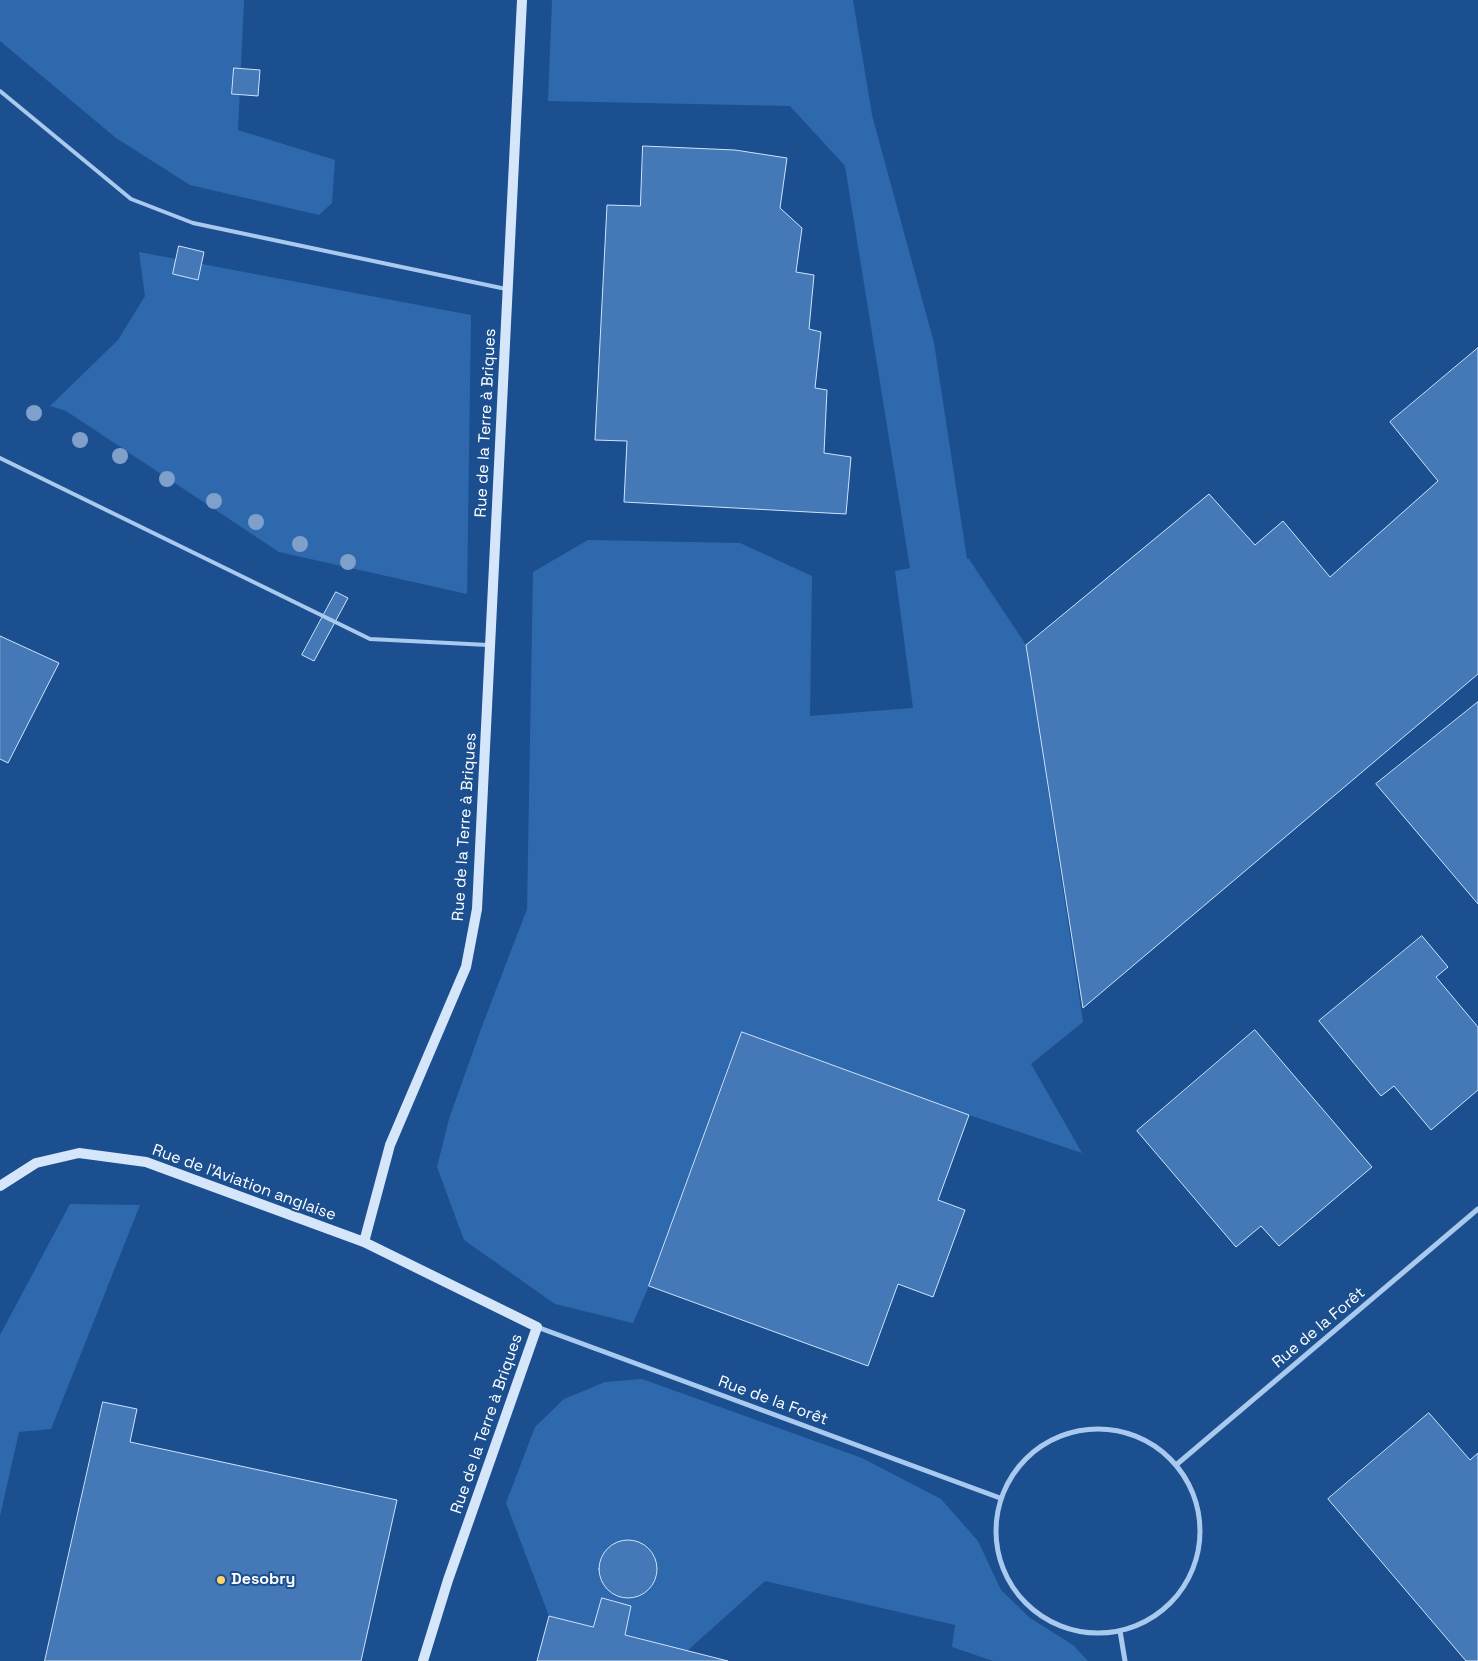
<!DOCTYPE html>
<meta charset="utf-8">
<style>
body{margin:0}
canvas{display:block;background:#1b4f8f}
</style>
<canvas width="1478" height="1661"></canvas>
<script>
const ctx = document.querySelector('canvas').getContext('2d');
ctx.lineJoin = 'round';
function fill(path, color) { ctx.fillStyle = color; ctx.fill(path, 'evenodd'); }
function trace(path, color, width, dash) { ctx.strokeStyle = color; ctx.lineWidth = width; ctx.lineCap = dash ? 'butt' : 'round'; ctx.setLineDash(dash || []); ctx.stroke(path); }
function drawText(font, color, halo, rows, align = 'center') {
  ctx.font = font + ' "Space Grotesk",sans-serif'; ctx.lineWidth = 4; ctx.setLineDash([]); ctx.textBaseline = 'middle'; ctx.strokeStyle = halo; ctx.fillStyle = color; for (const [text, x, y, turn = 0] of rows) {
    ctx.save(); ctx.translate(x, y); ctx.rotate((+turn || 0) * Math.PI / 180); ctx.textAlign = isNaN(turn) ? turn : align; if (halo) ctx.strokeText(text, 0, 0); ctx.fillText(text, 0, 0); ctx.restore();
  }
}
fill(new Path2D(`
 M0,0H244L238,130L335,160L332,203L319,215L190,185L116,138L0,41Z
 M552,0H853L872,115L934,343L967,559H969L1026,645L1083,1022L1031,1064L1082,1153L969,1115L742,1032L649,1286L633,1323L555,1304L464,1240L437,1167L449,1119L481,1029L527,909L533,572L588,540L740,543L812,576L810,716L913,708L895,571L910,568L845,166L790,106L548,101Z
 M139,252L471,315L467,594L279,552L66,411L50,406L118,340L145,296Z
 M70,1204L140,1205L51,1429L19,1432L0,1516V1335Z
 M642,1379L862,1458L941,1499L978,1541L1001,1590L1030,1618L1073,1645L1088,1661H993L952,1647L955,1625L765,1581L687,1651L625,1635L631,1606L602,1598L593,1627L549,1616L506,1503L535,1427L564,1399L605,1382Z`), '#2e69ad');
const building = new Path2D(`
 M234,68L260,70L258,96L232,94Z
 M643,146L735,150L787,158L780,208L802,228L796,272L814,275L809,329L821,332L815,388L827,390L824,453L851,457L846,514L624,502L627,441L595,440L607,205L640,206Z
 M179,246L204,252L198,280L173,274Z
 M1478,348V674L1083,1008L1026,645L1209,494L1255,545L1283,521L1330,577L1438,481L1390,422Z
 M336,592L348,598L314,661L302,655Z
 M0,636L59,663L8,763L0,759Z
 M1478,702V904L1376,784Z
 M1422,936L1448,967L1436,977L1478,1027V1090L1431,1130L1394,1086L1381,1096L1319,1021Z
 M1255,1030L1372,1167L1279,1246L1261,1226L1236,1247L1137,1131Z
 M742,1032L969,1115L938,1200L965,1210L933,1297L898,1284L868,1366L649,1286Z
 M103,1402L137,1409L130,1442L397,1500L361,1661H45Z
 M1429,1413L1470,1460L1478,1453V1661H1466L1328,1499Z
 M599 1569a29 29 0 1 1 58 0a29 29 0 1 1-58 0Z
 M602,1598L631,1606L625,1635L728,1661H537L549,1616L593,1627Z`);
fill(building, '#4478b7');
trace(building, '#cfe3fa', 1);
trace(new Path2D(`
 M0,91L131,199L193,223L506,289
 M0,458L370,639L488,645`), '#a9c9ee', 4);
trace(new Path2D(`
 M537,1327L1000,1498
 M996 1531a102 102 0 1 1 204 0a102 102 0 1 1-204 0Z
 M1176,1465L1478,1209
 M1120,1631L1125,1661`), '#a9c9ee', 5);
trace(new Path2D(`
 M0,1186L36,1163L79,1153L146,1162L364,1242L537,1327L448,1580L423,1661
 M364,1242L390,1145L466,967L477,909L522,0`), '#d6e6fa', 10);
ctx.fillStyle = '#7ea0ca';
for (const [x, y] of [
 [34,413],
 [80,440],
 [120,456],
 [167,479],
 [214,501],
 [256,522],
 [300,544],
 [348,562]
]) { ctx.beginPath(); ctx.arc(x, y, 8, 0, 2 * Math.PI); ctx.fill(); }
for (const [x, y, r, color] of [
 [221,1580,5,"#ffd166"]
]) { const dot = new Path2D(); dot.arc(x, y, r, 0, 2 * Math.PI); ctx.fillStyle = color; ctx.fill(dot); trace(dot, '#1b4f8f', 2); }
drawText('16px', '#fff', '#1b4f8f', [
 ["Rue de la Terre à Briques",486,423,-87],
 ["Rue de la Terre à Briques",465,827,-86],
 ["Rue de l'Aviation anglaise",244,1183,20],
 ["Rue de la Forêt",1319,1328,-40],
 ["Rue de la Forêt",773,1401,20],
 ["Rue de la Terre à Briques",487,1424,-71]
]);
drawText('bold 16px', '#fff', '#1b4f8f', [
 ["Desobry",231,1580]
], 'left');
</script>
